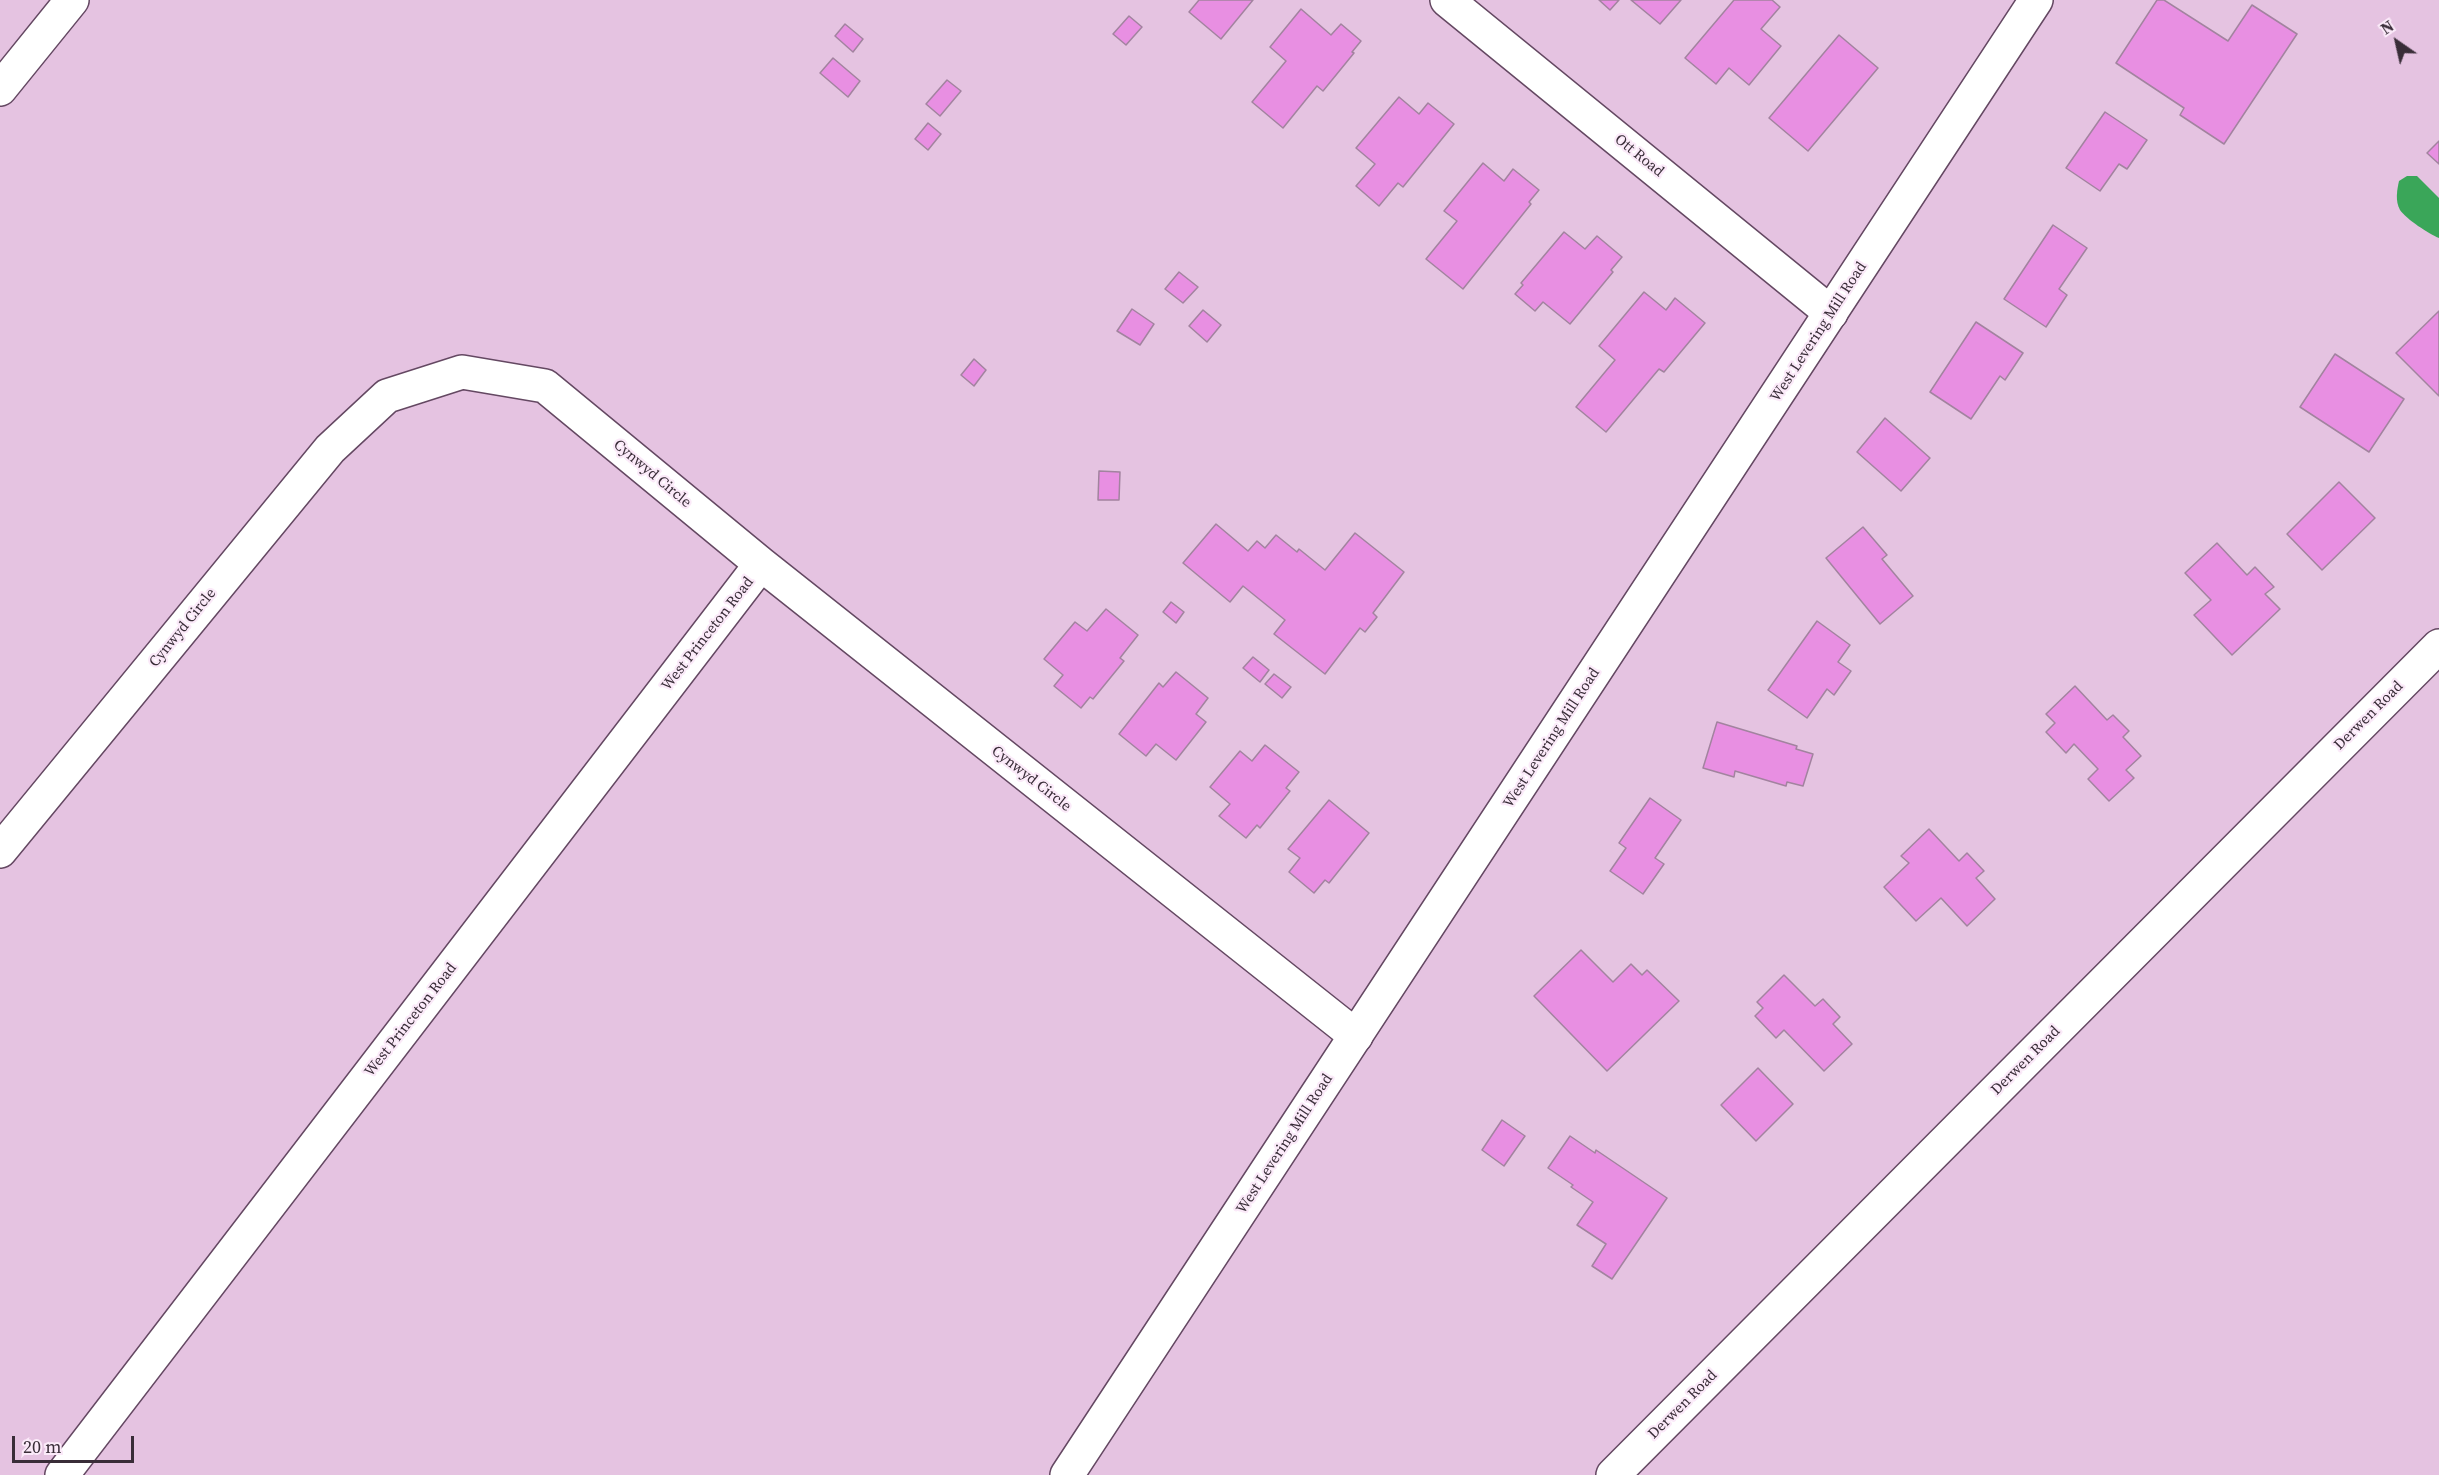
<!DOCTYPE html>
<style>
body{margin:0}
#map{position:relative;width:2439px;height:1475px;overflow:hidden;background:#e5c3e1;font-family:"Source Serif 4",serif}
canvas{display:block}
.north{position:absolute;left:2367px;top:12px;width:60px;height:60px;-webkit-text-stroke:4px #fbeaf9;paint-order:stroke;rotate:326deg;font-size:16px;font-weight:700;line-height:24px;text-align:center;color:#392d38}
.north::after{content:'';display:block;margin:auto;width:21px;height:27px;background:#392d38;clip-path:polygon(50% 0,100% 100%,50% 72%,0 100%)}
.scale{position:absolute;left:12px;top:1436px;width:122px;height:27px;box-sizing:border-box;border:3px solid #392d38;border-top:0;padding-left:8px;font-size:18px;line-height:21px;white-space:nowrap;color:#392d38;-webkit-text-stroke:4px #fbeaf9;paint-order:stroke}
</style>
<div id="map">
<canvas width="2439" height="1475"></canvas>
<div class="north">N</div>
<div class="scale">20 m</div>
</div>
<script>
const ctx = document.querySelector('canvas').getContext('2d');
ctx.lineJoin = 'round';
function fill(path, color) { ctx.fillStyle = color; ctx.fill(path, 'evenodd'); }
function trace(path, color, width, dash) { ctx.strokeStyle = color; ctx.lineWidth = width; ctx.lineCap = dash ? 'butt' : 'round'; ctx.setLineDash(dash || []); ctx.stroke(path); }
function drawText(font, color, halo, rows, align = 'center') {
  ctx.font = font + ' "Source Serif 4",serif'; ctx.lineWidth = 4.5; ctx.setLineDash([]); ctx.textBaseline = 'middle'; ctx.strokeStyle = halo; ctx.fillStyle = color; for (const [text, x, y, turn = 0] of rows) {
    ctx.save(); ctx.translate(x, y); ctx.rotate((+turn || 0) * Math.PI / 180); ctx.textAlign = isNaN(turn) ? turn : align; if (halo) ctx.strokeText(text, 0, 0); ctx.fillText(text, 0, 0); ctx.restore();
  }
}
fill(new Path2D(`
 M2407,176H2417L2439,198V238C2429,234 2406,219 2400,210C2395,201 2397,190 2399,181Z`), '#3aa659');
const building = new Path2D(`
 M1199,0H1253L1221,39L1189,12Z
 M1599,0H1619L1610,10Z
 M1631,0H1681L1660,24Z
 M1734,0H1772L1780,7L1761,29L1781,46L1749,85L1729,68L1716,84L1685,58Z
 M2157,0H2164L2228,41L2252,5L2297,34L2224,144L2180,115L2184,108L2116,63Z
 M1301,9L1331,35L1341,24L1361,41L1352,52L1354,53L1323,91L1317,86L1283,128L1252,102L1286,61L1270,47Z
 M1129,16L1142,27L1126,45L1113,34Z
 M845,24L863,39L853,52L835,36Z
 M1839,35L1878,68L1808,151L1769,118Z
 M833,58L860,81L848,97L820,73Z
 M947,80L961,91L940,116L926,104Z
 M1399,97L1419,114L1428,103L1454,124L1403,187L1398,183L1379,206L1356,186L1375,164L1356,148Z
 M2105,112L2147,140L2127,169L2119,164L2100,191L2066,168Z
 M928,123L941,134L928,150L915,139Z
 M2439,141V164L2427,153Z
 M1483,163L1504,181L1513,169L1539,190L1529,202L1531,204L1463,289L1426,259L1457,221L1444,211Z
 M2053,225L2087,248L2059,289L2067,295L2046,327L2004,299Z
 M1564,232L1585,249L1597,236L1622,257L1611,270L1613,272L1570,324L1543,302L1535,311L1515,294L1523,285L1521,283Z
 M1179,272L1198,287L1183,303L1165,289Z
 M1644,292L1666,310L1675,298L1705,323L1664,372L1659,369L1606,432L1576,407L1615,360L1599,346Z
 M1132,309L1154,324L1140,345L1117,331Z
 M1203,310L1221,325L1207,342L1189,326Z
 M2439,311V396L2396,353Z
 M1976,322L2023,353L2005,380L2000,376L1971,419L1930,392Z
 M2335,354L2404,399L2369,452L2300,407Z
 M974,359L986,370L974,386L961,375Z
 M1885,418L1930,458L1901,491L1857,452Z
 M1099,471L1120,472L1119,500H1098Z
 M2339,482L2375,518L2322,570L2287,534Z
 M1216,524L1248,551L1257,541L1265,548L1276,535L1297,552L1299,549L1325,570L1355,533L1404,572L1373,613L1377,617L1365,632L1360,628L1325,674L1274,634L1285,620L1243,586L1230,602L1183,563Z
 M1863,527L1887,555L1882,559L1913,596L1880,624L1826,558Z
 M2217,543L2247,575L2255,567L2274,587L2265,594L2280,609L2232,655L2194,615L2211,600L2185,573Z
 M1171,602L1184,612L1176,623L1163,612Z
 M1106,609L1138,635L1120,658L1124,661L1093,699L1090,697L1081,708L1054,686L1063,675L1044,659L1075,622L1087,631Z
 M1817,621L1850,645L1838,662L1851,671L1834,695L1827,689L1807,718L1768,690Z
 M1253,657L1269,670L1260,682L1243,668Z
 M1176,672L1208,698L1196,714L1206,722L1176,760L1156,744L1146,756L1119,734L1159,683L1163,687Z
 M1274,674L1291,687L1282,698L1265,684Z
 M2075,686L2107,720L2113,715L2129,731L2123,737L2141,756L2126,770L2134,778L2109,801L2088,779L2098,769L2074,744L2066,753L2046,732L2055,723L2046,714Z
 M1717,722L1797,746L1796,749L1813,754L1803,786L1787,782L1786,786L1735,771L1734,777L1703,768Z
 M1265,745L1299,772L1286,788L1290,791L1260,828L1257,825L1246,838L1219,816L1230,804L1210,787L1240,751L1252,761Z
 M1650,798L1681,820L1655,858L1664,864L1643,894L1610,871L1626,848L1619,843Z
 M1329,800L1369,833L1329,883L1325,880L1314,893L1289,872L1300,858L1288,849Z
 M1929,829L1959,861L1967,853L1984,871L1976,878L1995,899L1967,926L1941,898L1916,921L1884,887L1909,863L1901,856Z
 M1581,950L1613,982L1631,964L1642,975L1647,970L1679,1001L1607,1071L1534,996Z
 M1784,975L1815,1006L1823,999L1840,1017L1833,1024L1852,1044L1824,1071L1784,1030L1776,1038L1755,1016L1763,1008L1757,1002Z
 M1758,1068L1793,1104L1756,1141L1721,1105Z
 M1502,1120L1525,1136L1504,1166L1482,1150Z
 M1570,1136L1595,1153L1596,1150L1667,1198L1612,1279L1592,1266L1606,1244L1577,1225L1593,1202L1571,1187L1573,1185L1548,1168Z`);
fill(building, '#e88fe2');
trace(building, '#a2839f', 1.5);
const minor = new Path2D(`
 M1447,0L1831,313
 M0,89L72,0
 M0,851L330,449L387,396L462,372L545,386L761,564L1356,1036
 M62,1475L761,564
 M1613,1475L2439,646`);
const tertiary = new Path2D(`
 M1067,1475L2036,0`);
trace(minor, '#644862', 36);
trace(tertiary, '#644862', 36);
trace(minor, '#fff', 33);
trace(tertiary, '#fff', 33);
drawText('15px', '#392d38', '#fbeaf9', [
 ["Ott Road",1639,156,39],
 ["West Levering Mill Road",1819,332,-57],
 ["Cynwyd Circle",652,474,40],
 ["Cynwyd Circle",183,628,-51],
 ["West Princeton Road",708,634,-52],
 ["Derwen Road",2369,716,-45],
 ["West Levering Mill Road",1552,738,-57],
 ["Cynwyd Circle",1031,779,38],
 ["West Princeton Road",411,1020,-52],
 ["Derwen Road",2026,1061,-45],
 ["West Levering Mill Road",1285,1144,-57],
 ["Derwen Road",1683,1405,-45]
]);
</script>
